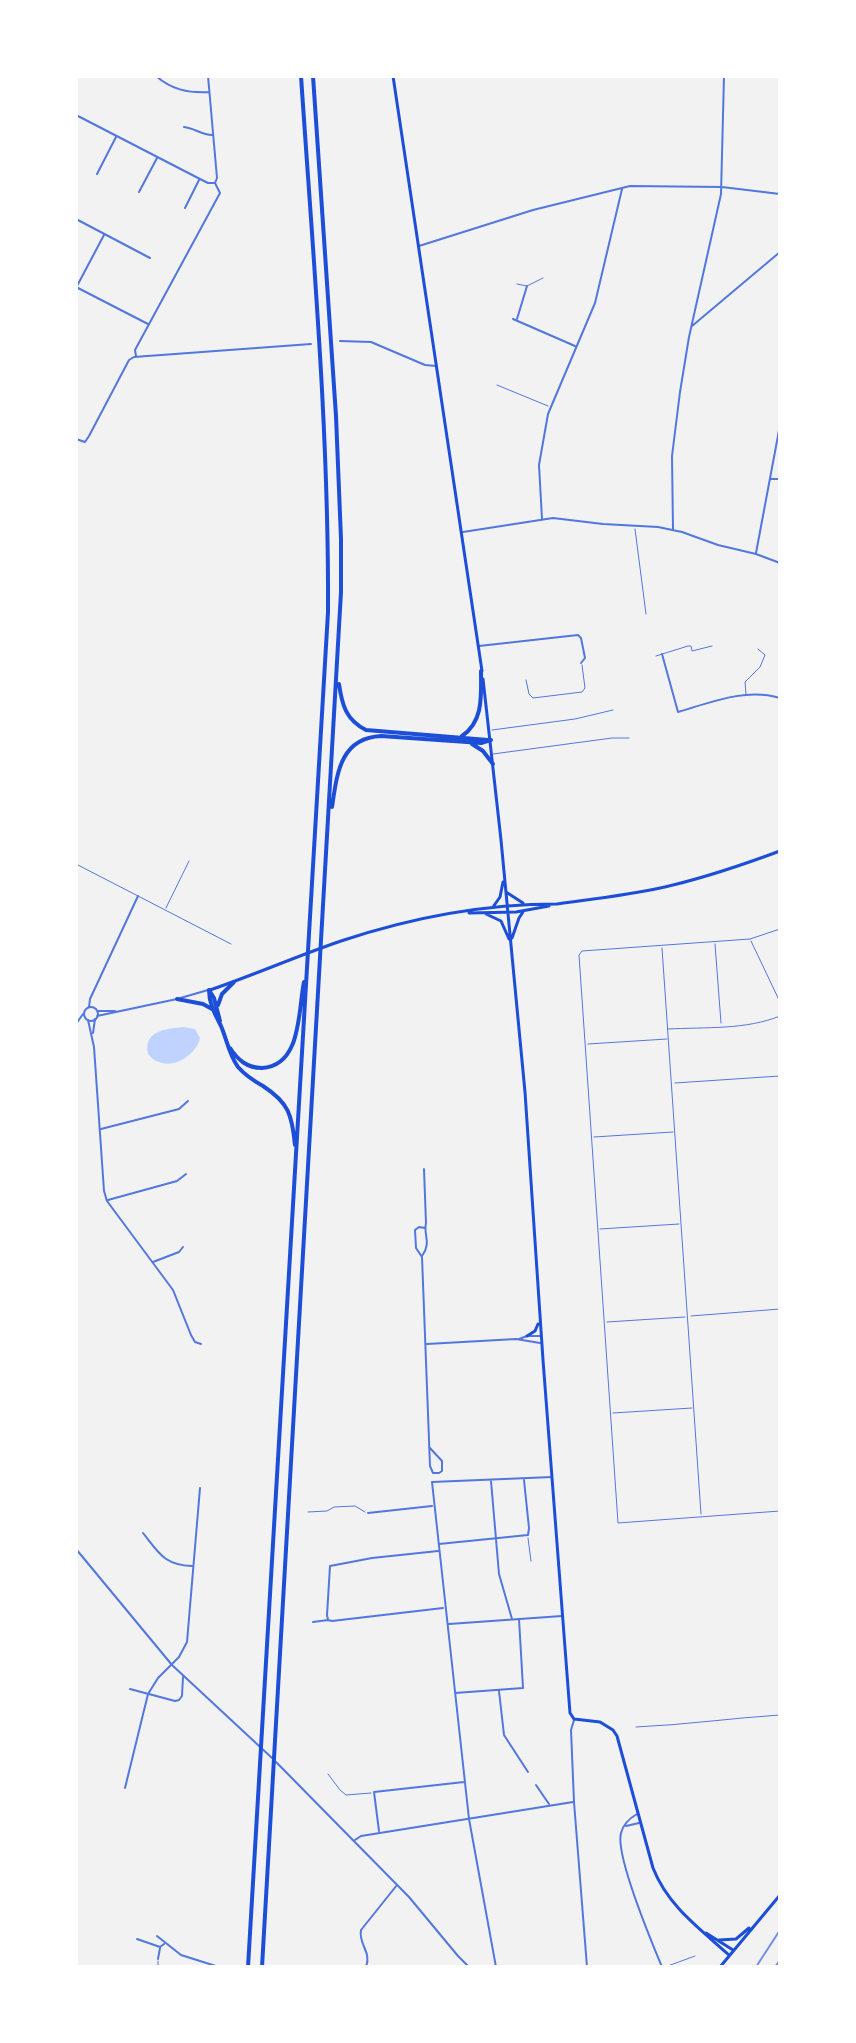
<!DOCTYPE html>
<style>
body{margin:0}
#map{position:relative;width:856px;height:2043px;overflow:hidden;background:#f2f2f2;font-family:Helvetica,sans-serif}
canvas{display:block}
.frame{position:absolute;inset:0;border:78px solid #fff;pointer-events:none}
</style>
<div id="map">
<canvas width="856" height="2043"></canvas>
<div class="frame"></div>
</div>
<script>
const ctx = document.querySelector('canvas').getContext('2d');
ctx.lineJoin = 'round';
function fill(path, color) { ctx.fillStyle = color; ctx.fill(path, 'evenodd'); }
function trace(path, color, width, dash) { ctx.strokeStyle = color; ctx.lineWidth = width; ctx.lineCap = dash ? 'butt' : 'round'; ctx.setLineDash(dash || []); ctx.stroke(path); }
fill(new Path2D(`
 M183,1027L195,1029L200,1038C197,1053 176,1069 159,1062C154,1061 151,1057 148,1054C143,1031 165,1029 183,1027Z`), '#bfd3fe');
trace(new Path2D(`
 M517,284L527,286L543,278
 M497,385L548,406
 M635,529L646,614
 M656,656L688,646H691L692,651L712,646
 M526,680L529,694L533,698L582,692L585,688L582,665
 M746,694L745,682L760,667L765,655L758,649
 M492,730L575,719L613,710
 M493,754L612,738H629
 M76,864L231,944
 M166,908L189,861
 M780,929L750,939L582,951L579,955L618,1523L780,1511
 M751,941L780,1002
 M715,944L721,1023
 M662,948L701,1514
 M668,1029C705,1027 746,1030 780,1016
 M588,1044L667,1039
 M675,1083L780,1076
 M594,1137L673,1132
 M600,1229L679,1224
 M691,1316L780,1309
 M607,1322L685,1317
 M613,1413L692,1408
 M308,1512L327,1511L334,1507L355,1506L365,1512
 M528,1538L531,1561
 M636,1727C684,1725 732,1718 780,1715
 M328,1774L340,1790L346,1795L371,1793
 M158,1967V1961
 M665,1967L695,1956`), '#5277de', 1);
trace(new Path2D(`
 M156,76C172,90 188,93 209,92
 M76,115L200,179L208,183H214
 M184,127C194,128 202,135 212,135
 M97,174L116,137
 M139,192L157,158
 M185,208L199,180
 M76,219L150,258
 M419,246L533,210L630,186L722,187L780,194
 M77,286L104,235
 M76,287L148,324
 M513,319L575,346
 M517,319L527,286
 M692,326L780,252
 M340,341L371,342L425,365L436,366
 M136,356L135,350L220,193L215,183L217,178L208,76
 M76,439L85,442L89,436L129,360L134,357L311,344
 M770,479H780
 M542,519L539,465L548,414L595,303L622,189
 M673,529L672,456L680,392L689,337L721,194L724,76
 M463,532L553,518L603,524L658,527L682,532L718,545L756,554L780,563
 M756,553L780,425
 M479,646L578,635L581,638L585,658L581,663
 M662,654L678,712C712,702 745,688 780,698
 M89,1007L90,999L138,896
 M88,1020L94,1047L104,1191L107,1201L173,1290L191,1335L195,1342L201,1344
 M93,1033L95,1019
 M101,1129L179,1109L188,1101
 M108,1200L177,1181L186,1174
 M425,1228L419,1227L415,1230L416,1248L422,1257L430,1466L433,1473H439L442,1471V1461L429,1447
 M422,1256C432,1242 423,1235 426,1223L424,1169
 M153,1262L179,1252L183,1247
 M519,1339L527,1336H540
 M427,1344L516,1339L540,1343
 M491,1481L499,1574L512,1619
 M368,1513L432,1506
 M143,1533C159,1553 164,1565 192,1566
 M439,1544L528,1535L529,1528L524,1480
 M328,1620L327,1615L330,1566L372,1558L438,1551
 M313,1622L328,1620L332,1621L443,1608
 M449,1624L562,1616
 M130,1689L175,1701L179,1700L182,1696L183,1677
 M499,1691L504,1735L528,1772
 M455,1693L523,1688L519,1619
 M536,1785L549,1804
 M125,1788L148,1694L158,1678L179,1657L187,1642L200,1488
 M637,1814C630,1818 623,1825 621,1833C615,1855 652,1943 662,1967
 M626,1826L639,1823
 M379,1831L374,1792L464,1782
 M355,1840L361,1836L573,1802
 M157,1936L181,1955L219,1967
 M137,1939L160,1947L164,1944
 M158,1959L160,1948
 M366,1967C372,1952 358,1944 361,1930L397,1885
 M496,1967L469,1819L432,1482L552,1477`), '#5277de', 2);
trace(new Path2D(`
 M84 1014a7 7 0 1 1 14 0a7 7 0 1 1-14 0Z
 M98,1011H115
 M97,1016L177,999L208,990
 M76,1024L83,1014
 M76,1549L172,1665L272,1758
 M574,1720L571,1730L574,1802L587,1967
 M276,1762L409,1897L458,1956L469,1967`), '#5277de', 2);
trace(new Path2D(`
 M393,76L482,671
 M483,679L501,840L525,1092L543,1360L570,1713L574,1719L600,1722L613,1730L617,1736L653,1868C668,1906 699,1928 729,1955
 M506,892L523,903
 M557,904C596,898 635,895 673,885C710,876 745,864 780,851
 M493,907L500,897L503,882
 M469,913L516,912L549,906
 M486,914L501,921L509,939
 M512,938L519,918L523,912
 M210,990C254,975 297,956 341,941C410,918 484,904 557,904
 M527,1336L535,1331L538,1324
 M706,1933L733,1950
 M719,1940L736,1939L749,1928
 M720,1967L780,1895`), '#1d4ed8', 3);
trace(new Path2D(`
 M339,684C342,705 346,720 366,730L488,740
 M462,736C484,721 481,695 481,671
 M472,744L483,751L493,764
 M332,807C337,774 340,738 381,736L481,743L491,740
 M209,990C209,1004 215,1014 221,1026C227,1040 229,1055 238,1067C245,1075 254,1081 263,1086C289,1103 292,1115 295,1145
 M209,990L214,998L220,1021
 M177,999L203,1004L212,1009
 M218,1005L222,994L234,982
 M230,1048C238,1060 247,1068 262,1068C302,1066 298,1010 304,982
 M248,1967L328,612C329,433 313,255 301,76
 M262,1967L341,592V539L336,416L313,76`), '#1d4ed8', 4);
trace(new Path2D(`
 M756,1967L780,1930`), '#7290e2', 2);
trace(new Path2D(`
 M775,1967L780,1960`), '#7290e2', 2);
</script>
